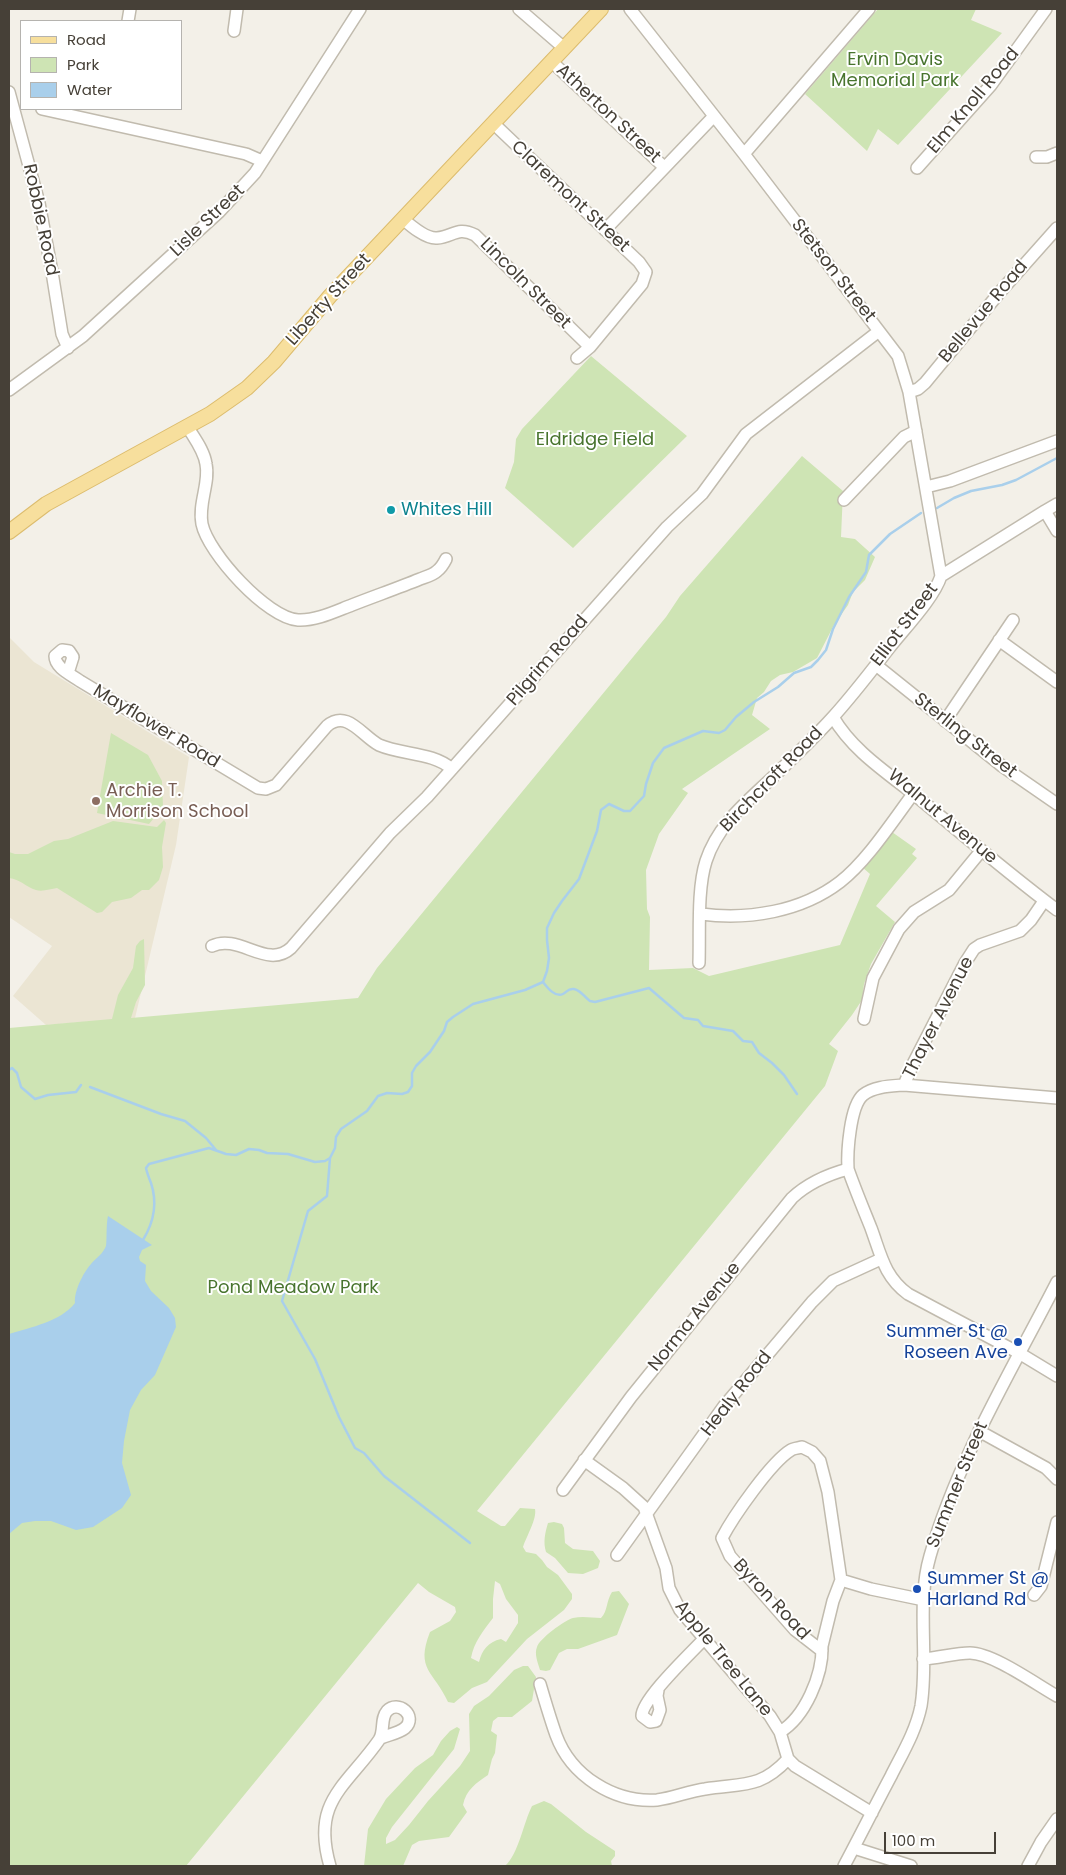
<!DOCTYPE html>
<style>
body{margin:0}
#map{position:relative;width:1066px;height:1875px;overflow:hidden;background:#f3f0e8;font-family:Poppins,sans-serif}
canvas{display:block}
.frame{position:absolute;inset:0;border:10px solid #464037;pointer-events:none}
.legend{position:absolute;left:20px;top:20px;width:162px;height:90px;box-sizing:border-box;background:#fff;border:1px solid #b5b3af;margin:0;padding:6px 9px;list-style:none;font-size:15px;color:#464037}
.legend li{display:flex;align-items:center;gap:10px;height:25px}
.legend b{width:25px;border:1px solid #b5b3af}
.scale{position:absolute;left:884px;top:1832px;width:112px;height:22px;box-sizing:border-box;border:2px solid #464037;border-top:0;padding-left:6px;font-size:15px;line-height:18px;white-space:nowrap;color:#464037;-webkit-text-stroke:4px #fff;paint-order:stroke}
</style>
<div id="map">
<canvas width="1066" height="1875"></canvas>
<div class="frame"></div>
<ul class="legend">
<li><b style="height:6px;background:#f7df9d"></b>Road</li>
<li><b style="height:14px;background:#cee4b4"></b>Park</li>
<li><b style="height:14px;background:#a9cfeb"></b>Water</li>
</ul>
<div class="scale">100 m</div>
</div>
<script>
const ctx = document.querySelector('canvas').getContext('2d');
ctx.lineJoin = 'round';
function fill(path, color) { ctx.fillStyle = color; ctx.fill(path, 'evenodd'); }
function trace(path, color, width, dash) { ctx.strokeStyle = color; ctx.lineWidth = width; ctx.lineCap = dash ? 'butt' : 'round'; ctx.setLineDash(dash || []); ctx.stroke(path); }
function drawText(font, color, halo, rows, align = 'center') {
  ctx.font = font + ' Poppins,sans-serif'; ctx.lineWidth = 4; ctx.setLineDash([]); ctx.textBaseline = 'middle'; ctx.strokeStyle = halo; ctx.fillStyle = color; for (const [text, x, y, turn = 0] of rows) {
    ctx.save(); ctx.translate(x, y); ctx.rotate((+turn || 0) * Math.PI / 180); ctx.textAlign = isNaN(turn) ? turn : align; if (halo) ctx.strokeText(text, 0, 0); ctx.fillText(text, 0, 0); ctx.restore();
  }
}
fill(new Path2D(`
 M9,637L34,662L189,757L176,845L135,1018L46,1025L13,996L52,946L9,917Z`), '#ebe5d3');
fill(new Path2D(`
 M878,9H976L971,20L1002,33L898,145L878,129L867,151L805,94Z
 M591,356L687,436L573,548L505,488L514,462L516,439L522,429Z
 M802,456L843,491L841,537L855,539L875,557L865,580L853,592L848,605L834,625L817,658L793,672L780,675L771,681L764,692L757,698L752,715L770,729L682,789L688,793L659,834L646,870L647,909L650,917L649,970L693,968L709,976L840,945L870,874L862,867L892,832L916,849L912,854L917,858L876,906L895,922L871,964L864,984L862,1000L852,1015L829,1044L838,1051L825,1086L477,1511L501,1526H505L520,1508L535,1509C537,1519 527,1535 523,1547L526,1552L536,1554L542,1560L547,1567L558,1575L572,1594V1599L564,1610L527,1639L487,1682L472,1688L454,1703L448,1702C434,1671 415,1670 430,1632L450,1621L456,1612L455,1607L429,1592L418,1583L186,1866H9V1028L112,1019L118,995L133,968L136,946L140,941L144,939L145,985L136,1002L131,1018L358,998L377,968L666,617L680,596ZM495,1581L500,1584L506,1599L518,1615V1623L506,1642L501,1639C488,1642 482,1650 479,1662L471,1658C474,1642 483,1631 493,1618V1599Z
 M111,733L148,755L162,781L163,807L149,824L97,813Z
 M164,820L166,823L162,847L163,867L159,880L149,890H142L131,898L112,902L102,912L97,913L57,888C51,889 42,892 36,890C26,887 20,879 9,878V852L15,854H28L54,841L68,839L113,821L157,827Z
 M554,1522L562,1524L564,1528L565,1543L573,1549L593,1551L600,1561L598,1568L583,1574L568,1573L555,1558L546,1552C543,1542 545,1533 548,1523Z
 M619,1591L629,1604L617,1635L578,1649H567L559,1653L550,1670L546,1671L540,1670C538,1663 534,1654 537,1647C539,1639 565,1620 573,1618C583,1616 592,1618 601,1618C608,1611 606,1601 612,1592Z
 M523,1666H528L536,1677L532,1701L512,1717H498L493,1721L491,1731L497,1735L495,1753L492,1759L488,1775C476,1783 466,1790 463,1805L467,1812L449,1837L419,1841L412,1845L403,1866H364L368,1829L386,1799L415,1768L433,1755L441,1741L450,1731L457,1727L460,1729L454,1749L392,1827L386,1838V1844L395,1840L409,1825L428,1801L460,1766L470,1751L469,1714L474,1706L489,1696L514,1670Z
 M544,1801L551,1804L586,1832L615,1851V1856L611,1861L612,1866H505C519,1853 523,1824 532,1806Z`), '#cee4b4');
fill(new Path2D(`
 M108,1216L152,1245L142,1250L139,1257L140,1261L146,1265L145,1281L151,1291L169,1308L175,1318L176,1327L155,1375L141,1390L130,1410L124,1441L122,1463L131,1495L122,1508L93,1527L76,1530L51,1521H35L22,1523L9,1534V1334C31,1327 60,1322 75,1303C74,1291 83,1273 91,1264C96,1258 103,1254 106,1246C107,1242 106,1224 108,1216Z`), '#a9cfeb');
trace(new Path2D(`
 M937,508L954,498L971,491L1002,485L1016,480L1057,458
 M543,982C547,987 555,998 563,994C567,992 568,988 574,989C582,991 584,997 590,1001L595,1002L649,988L684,1018L698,1020L703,1026L733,1031L743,1041L752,1042L759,1053L772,1063L784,1075L797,1094
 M9,1070L12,1068L17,1073L21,1087L35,1099L48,1095L76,1092L81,1085
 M90,1087L161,1114L185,1121L206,1138L216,1150
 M330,1158L327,1196L308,1211L282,1301L315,1359L339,1417L355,1448L364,1453L384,1476L470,1543
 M143,1240C154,1222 158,1204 151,1183C149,1178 147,1173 146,1168L149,1164L209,1148L226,1154L236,1155L249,1149L259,1150L267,1153L288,1154L315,1162L325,1161L330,1158L335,1148L336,1137L341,1129L367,1111L378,1096L387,1093L402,1094L408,1092L412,1086V1073L416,1066L430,1052L444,1031L447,1022L453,1017L473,1004L525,990L543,982L547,971L549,958L547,940V928L554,913L562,901L579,879L597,831L601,810L609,804L624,811H630L644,796L646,784L653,763L664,748L703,731L719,733L725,730L736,717L754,702L778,687L794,673L811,667L818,660L826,650L833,629L849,597L866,572L869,555L890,534L921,513`), '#a9cfeb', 2.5);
const minor = new Path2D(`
 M519,9L564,48
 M630,9L744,154L898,356L909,392L941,576
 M128,21L130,9
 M234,31L237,9
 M551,61L664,167
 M9,92L39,203L52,272L62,334L68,348
 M42,109L246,154L262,161
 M493,123L639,262L646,272L642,284L590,347L577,358
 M744,154L869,9
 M1036,157H1047L1057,153
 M917,168L991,85L1046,9
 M403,219C411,226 426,239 437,238C453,237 457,226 475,235L590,347
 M605,230L714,116
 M9,390L83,336L219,212L255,173L360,9
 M909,392L918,389L925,383L1000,292L1057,228
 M187,426C194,438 204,450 206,464C210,483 198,503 202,524C208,553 267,618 298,620C316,621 336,611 352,605C375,596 398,588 420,579C425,577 433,575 437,571C441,568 444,563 446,559
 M926,487L950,481L1057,441
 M844,500L904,437L916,431
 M1045,511L1057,504
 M999,640L1057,682
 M876,665L1002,766L1057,804
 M68,673L73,657L69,651L62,650L55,656C55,668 72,675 80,681L258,788L266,789L276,785L327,726C347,709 362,736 379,745C402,755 433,752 452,769
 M833,717C852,750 886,772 915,795C962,834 1009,874 1057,910
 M945,721L1013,620
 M701,914C748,920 801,912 840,882C867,861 892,822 913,794
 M212,946C239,933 267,970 291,948L390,833L427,797L667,527L702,494L746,434L879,331
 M699,963C700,932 697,889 706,861C718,824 747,802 774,776C794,757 814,738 833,717C853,695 872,670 890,647C905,628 934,598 941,576L1045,511L1057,531
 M864,1019L873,978L899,929L914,912L949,890L981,851
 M904,1085L913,1064L965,963L974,949L980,945L1020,931L1031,920L1044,901
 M1057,1098L904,1085C892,1086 874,1086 863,1095C850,1106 847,1152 848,1169C855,1189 863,1208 871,1228C881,1255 884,1276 908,1294L1019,1353L1057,1376
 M979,1431L1046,1468L1057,1479
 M584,1460L623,1488L644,1507L666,1568L669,1588L680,1610L770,1716L780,1732L788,1759L795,1766L872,1813
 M563,1490L631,1397L792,1198C808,1183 826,1175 848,1169
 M617,1555L724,1406L812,1302L833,1281L881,1259
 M841,1580L871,1589L924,1600
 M1034,1595L1041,1586L1057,1522
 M923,1659C939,1658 955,1653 970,1653C993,1653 1037,1685 1057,1696
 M540,1684C545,1701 550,1718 556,1735C571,1776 614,1803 657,1800C674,1798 689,1791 705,1789C743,1783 760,1789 788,1759
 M658,1690L657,1696L660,1710L656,1721L650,1722L642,1716C641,1700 691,1653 704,1639
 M780,1732C805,1717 823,1675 822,1646L833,1601L841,1580L828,1492L820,1461L812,1452L802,1447C799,1448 794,1448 791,1450C771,1462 733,1517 722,1538L730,1556L795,1630L822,1651
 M854,1848L911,1866
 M330,1866C311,1801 346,1787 379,1740C385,1731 380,1719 387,1711C398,1699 418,1716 405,1728C399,1733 388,1735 381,1738
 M844,1866C860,1836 875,1806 891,1776C902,1754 916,1731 921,1706C929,1657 916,1604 930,1556C958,1458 1011,1372 1057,1282
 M1028,1866L1041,1842L1057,1819`);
const major = new Path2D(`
 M9,532L46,504L210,414L247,388L274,362L330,296L601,9`);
trace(minor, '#c1bbae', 14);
trace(major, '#dcbc6d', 16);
trace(minor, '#fff', 11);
trace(major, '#f7df9d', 14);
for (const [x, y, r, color] of [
 [391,510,5,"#0f9aa8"],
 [96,801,5,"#8d6e63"],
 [1018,1342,5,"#1a4fb4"],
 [917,1589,5,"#1a4fb4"]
]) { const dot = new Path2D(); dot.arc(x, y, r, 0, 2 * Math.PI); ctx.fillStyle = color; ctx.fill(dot); trace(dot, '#fff', 2); }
drawText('18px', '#48742e', '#fff', [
 ["Ervin Davis",895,60],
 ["Memorial Park",895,81],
 ["Eldridge Field",595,440],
 ["Pond Meadow Park",293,1288]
]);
drawText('18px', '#464037', '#fff', [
 ["Elm Knoll Road",974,101,-50],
 ["Atherton Street",608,114,43],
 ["Claremont Street",570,197,43],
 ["Robbie Road",40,220,78],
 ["Lisle Street",208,221,-44],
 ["Stetson Street",833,271,52],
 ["Lincoln Street",525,284,45],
 ["Liberty Street",329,300,-48],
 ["Bellevue Road",984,312,-50],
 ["Elliot Street",905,625,-53],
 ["Pilgrim Road",548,661,-49],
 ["Mayflower Road",156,727,31],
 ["Sterling Street",965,736,38],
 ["Birchcroft Road",772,780,-46],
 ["Walnut Avenue",942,817,40],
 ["Thayer Avenue",939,1018,-63],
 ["Norma Avenue",695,1317,-51],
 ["Healy Road",737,1394,-52],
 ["Summer Street",958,1485,-68],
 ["Byron Road",771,1600,47],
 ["Apple Tree Lane",723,1659,51]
]);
drawText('18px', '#0d838f', '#fff', [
 ["Whites Hill",401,510]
], 'left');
drawText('18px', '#785e54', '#fff', [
 ["Archie T.",106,791],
 ["Morrison School",106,812]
], 'left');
drawText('18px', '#164399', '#fff', [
 ["Summer St @",1008,1332],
 ["Roseen Ave",1008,1353],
 ["Summer St @",927,1579,"left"],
 ["Harland Rd",927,1600,"left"]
], 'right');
</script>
